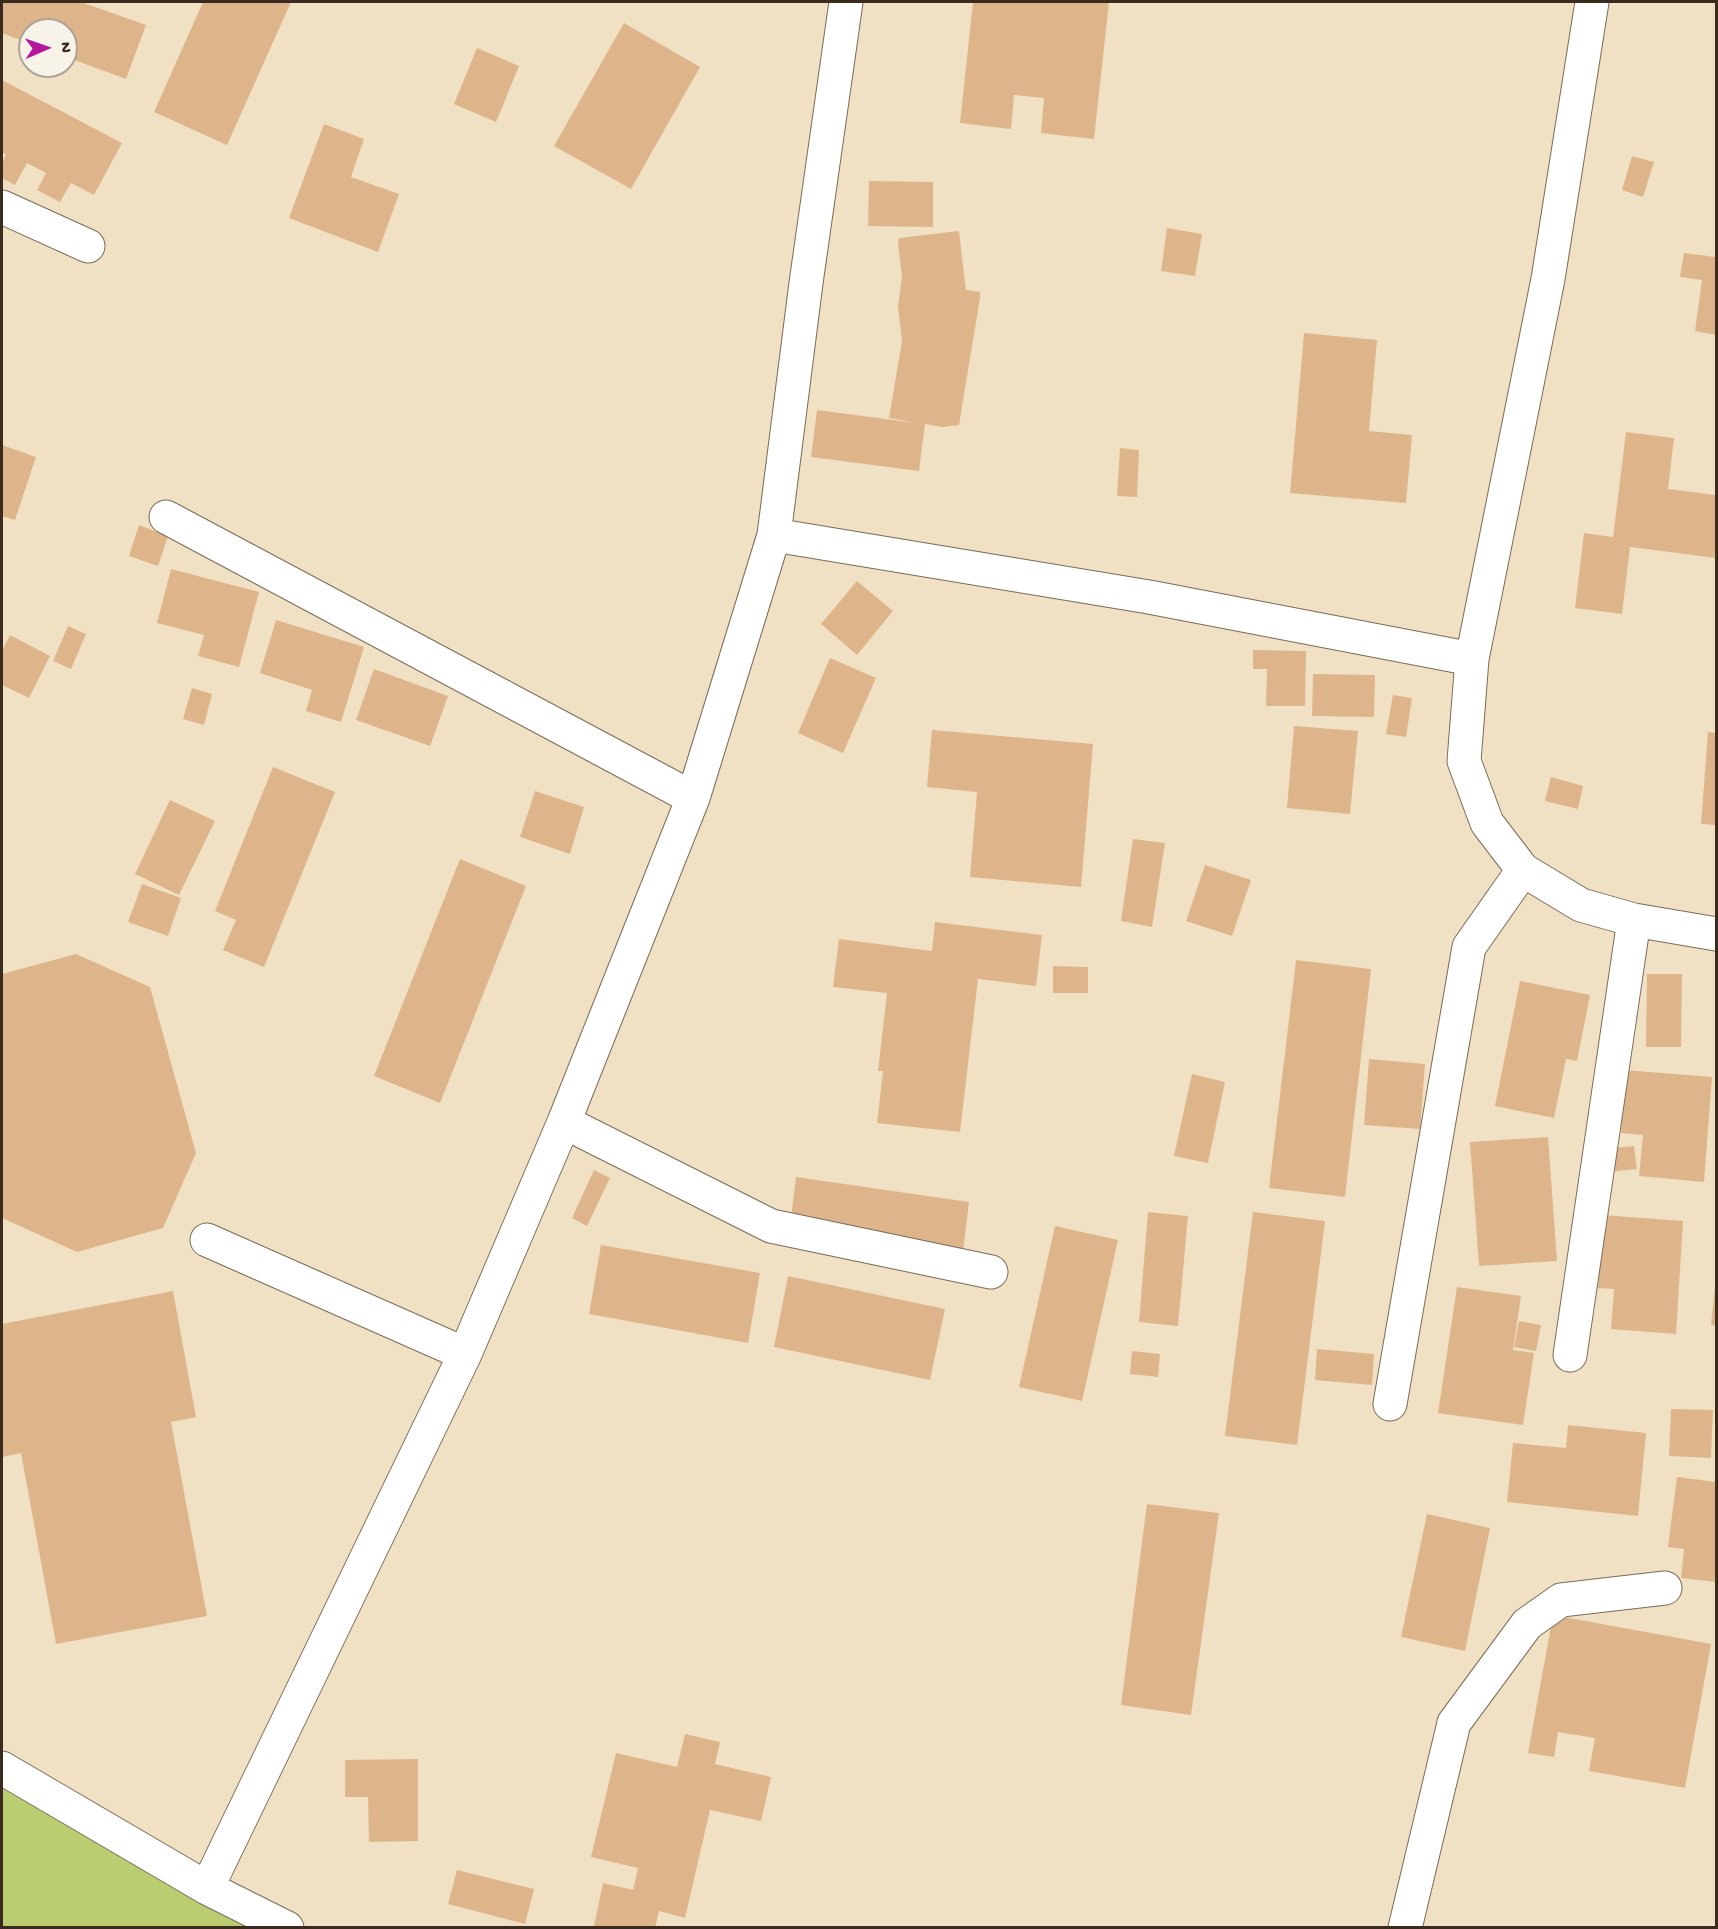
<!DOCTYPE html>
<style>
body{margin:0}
#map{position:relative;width:1718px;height:1929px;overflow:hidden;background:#f1e1c4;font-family:"Gochi Hand",sans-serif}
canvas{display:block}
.frame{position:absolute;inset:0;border:3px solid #3b2a1e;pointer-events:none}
.north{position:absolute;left:18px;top:18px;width:60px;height:60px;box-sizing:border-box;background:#f7f3e8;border:2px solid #aca397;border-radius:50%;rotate:88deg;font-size:16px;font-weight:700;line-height:24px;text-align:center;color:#3b2a1e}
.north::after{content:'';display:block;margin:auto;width:21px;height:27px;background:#b5179e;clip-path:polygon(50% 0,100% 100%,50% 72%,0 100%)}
</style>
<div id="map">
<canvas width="1718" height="1929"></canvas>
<div class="frame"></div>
<div class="north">N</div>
</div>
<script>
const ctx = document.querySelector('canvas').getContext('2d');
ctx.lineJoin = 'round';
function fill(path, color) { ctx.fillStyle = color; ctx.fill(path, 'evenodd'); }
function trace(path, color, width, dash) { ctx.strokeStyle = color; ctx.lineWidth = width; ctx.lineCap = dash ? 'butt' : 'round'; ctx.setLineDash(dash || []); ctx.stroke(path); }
fill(new Path2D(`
 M2,1781L302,1927H2Z`), '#bacd71');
fill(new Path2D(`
 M2,2H81L146,25L126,79L66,57V30H30V44L2,33Z
 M203,2H291L227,145L154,112Z
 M973,2H1109L1094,139L1041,133L1044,98L1014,95L1011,129L960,123Z
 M624,23L700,67L631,189L554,146Z
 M477,48L519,66L496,122L454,104Z
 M2,80L122,143L94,195L71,183L60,202L37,190L46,173L27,163L15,185L2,178V164L6,154L2,152Z
 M324,124L364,139L351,177L399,194L378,252L289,218Z
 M1632,156L1654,162L1643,197L1622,190Z
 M869,181L933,182V227L868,226Z
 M1167,228L1202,234L1195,276L1161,271Z
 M959,231L966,290L980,292V298L959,425L943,427L925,424L919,471L811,457L817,410L916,423L889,418L902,341L898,306L902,277L898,243L899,238Z
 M1684,253L1716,257V335L1695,331L1702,280L1680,277Z
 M1304,333L1377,340L1369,431L1412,435L1406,503L1290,493Z
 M1626,432L1674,438L1668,489L1716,495V558L1630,547L1622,614L1575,608L1584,533L1613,537Z
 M2,445L36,457L15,520L2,516Z
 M1120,448L1139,450L1137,497L1117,496Z
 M139,525L168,536L158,566L129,556Z
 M171,569L259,592L239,667L198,656L204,635L157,623Z
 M857,581L893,611L857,655L821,624Z
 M276,620L364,647L341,722L306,711L312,690L260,673Z
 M68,626L86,634L71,669L53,661Z
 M10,635L50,656L29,698L2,685V651Z
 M1253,650L1306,651L1305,706H1266L1267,669H1253Z
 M830,658L876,678L843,753L798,733Z
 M374,669L448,696L430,746L356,720Z
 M1313,674L1375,675L1374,717L1312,716Z
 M192,688L212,694L204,725L183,719Z
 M1393,695L1412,698L1406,737L1386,734Z
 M1294,726L1358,731L1350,814L1287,808Z
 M932,730L1093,744L1081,887L970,877L977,792L927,787Z
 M1708,732L1716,733V825L1701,824Z
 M273,767L335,792L264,967L223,950L236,920L215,911Z
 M1551,777L1583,786L1578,809L1545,801Z
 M535,791L584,807L570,854L520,837Z
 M170,800L215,821L179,895L135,874Z
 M1133,839L1165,843L1152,927L1121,921Z
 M460,859L526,886L440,1103L374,1076Z
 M1205,865L1251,880L1232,936L1186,921Z
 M142,884L181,898L168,936L128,922Z
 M935,922L1042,935L1036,986L978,979L960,1132L877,1123L883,1071H878L887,993L833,987L839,939L932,951Z
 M76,954L150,987L196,1153L163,1228L77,1252L2,1218V974Z
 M1296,960L1371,969L1345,1197L1269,1188Z
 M1053,966L1088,967V993H1053Z
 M1647,974H1682L1681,1047H1646Z
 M1520,981L1590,995L1577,1061L1566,1059L1554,1118L1495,1106Z
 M1369,1059L1425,1064L1420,1129L1364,1125Z
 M1625,1070L1712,1077L1704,1182L1639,1176L1643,1135L1621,1133Z
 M1192,1074L1225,1082L1208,1163L1174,1156Z
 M1548,1137L1557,1261L1479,1266L1470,1142Z
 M1634,1146L1637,1169L1607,1172L1604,1149Z
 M594,1170L610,1178L587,1226L572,1218Z
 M796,1177L969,1202L963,1251L790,1225Z
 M1148,1212L1188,1216L1178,1326L1139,1322Z
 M1253,1212L1325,1221L1297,1445L1225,1436Z
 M1603,1215L1683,1221L1676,1334L1611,1329L1614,1289L1598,1288Z
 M1055,1226L1118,1240L1082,1401L1019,1387Z
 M601,1245L760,1273L748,1343L589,1314Z
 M788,1276L945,1309L930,1380L774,1347Z
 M1457,1287L1521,1296L1513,1350L1534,1353L1523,1425L1438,1413Z
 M1715,1287L1716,1288V1326L1711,1325Z
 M173,1291L196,1417L171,1422L207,1616L56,1644L21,1453L2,1457V1324Z
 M1519,1321L1541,1325L1536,1351L1514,1347Z
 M1317,1349L1374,1354L1372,1385L1315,1380Z
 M1132,1351L1160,1354L1158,1377L1130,1374Z
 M1671,1409L1713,1410L1711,1458L1669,1456Z
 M1568,1425L1646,1433L1638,1516L1507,1502L1513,1443L1566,1448Z
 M1677,1477L1716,1482V1582L1681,1578L1684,1549L1668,1547Z
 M1147,1504L1219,1513L1191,1715L1121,1705Z
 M1427,1514L1490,1528L1465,1651L1401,1637Z
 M1553,1615L1711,1644L1685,1788L1589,1771L1595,1738L1558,1732L1554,1757L1528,1753Z
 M685,1734L720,1742L715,1764L771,1777L761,1821L710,1810L685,1918L659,1911L655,1928L594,1926L603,1883L633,1890L638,1868L591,1857L616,1753L677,1767Z
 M418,1759V1841L369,1842L368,1797H345V1760Z
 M457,1870L534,1889L525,1924L448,1904Z`), '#deb58b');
const minor = new Path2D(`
 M1592,2L1548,279L1472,659L1464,761L1487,823L1523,870L1581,905L1634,920L1716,934
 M2,207L88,246
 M166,517L693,798
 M774,535L1149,597L1472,659
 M564,1122L771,1226L991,1272
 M207,1240L465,1354
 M1570,1355L1634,920
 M1390,1404L1469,947L1523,870
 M2,1768L207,1888L287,1928
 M207,1888L465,1354L564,1122L693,798L774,535L806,283L846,2
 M1405,1928L1454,1723L1527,1624L1561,1600L1665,1588`);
trace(minor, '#7b6a58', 35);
trace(minor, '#fff', 33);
</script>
